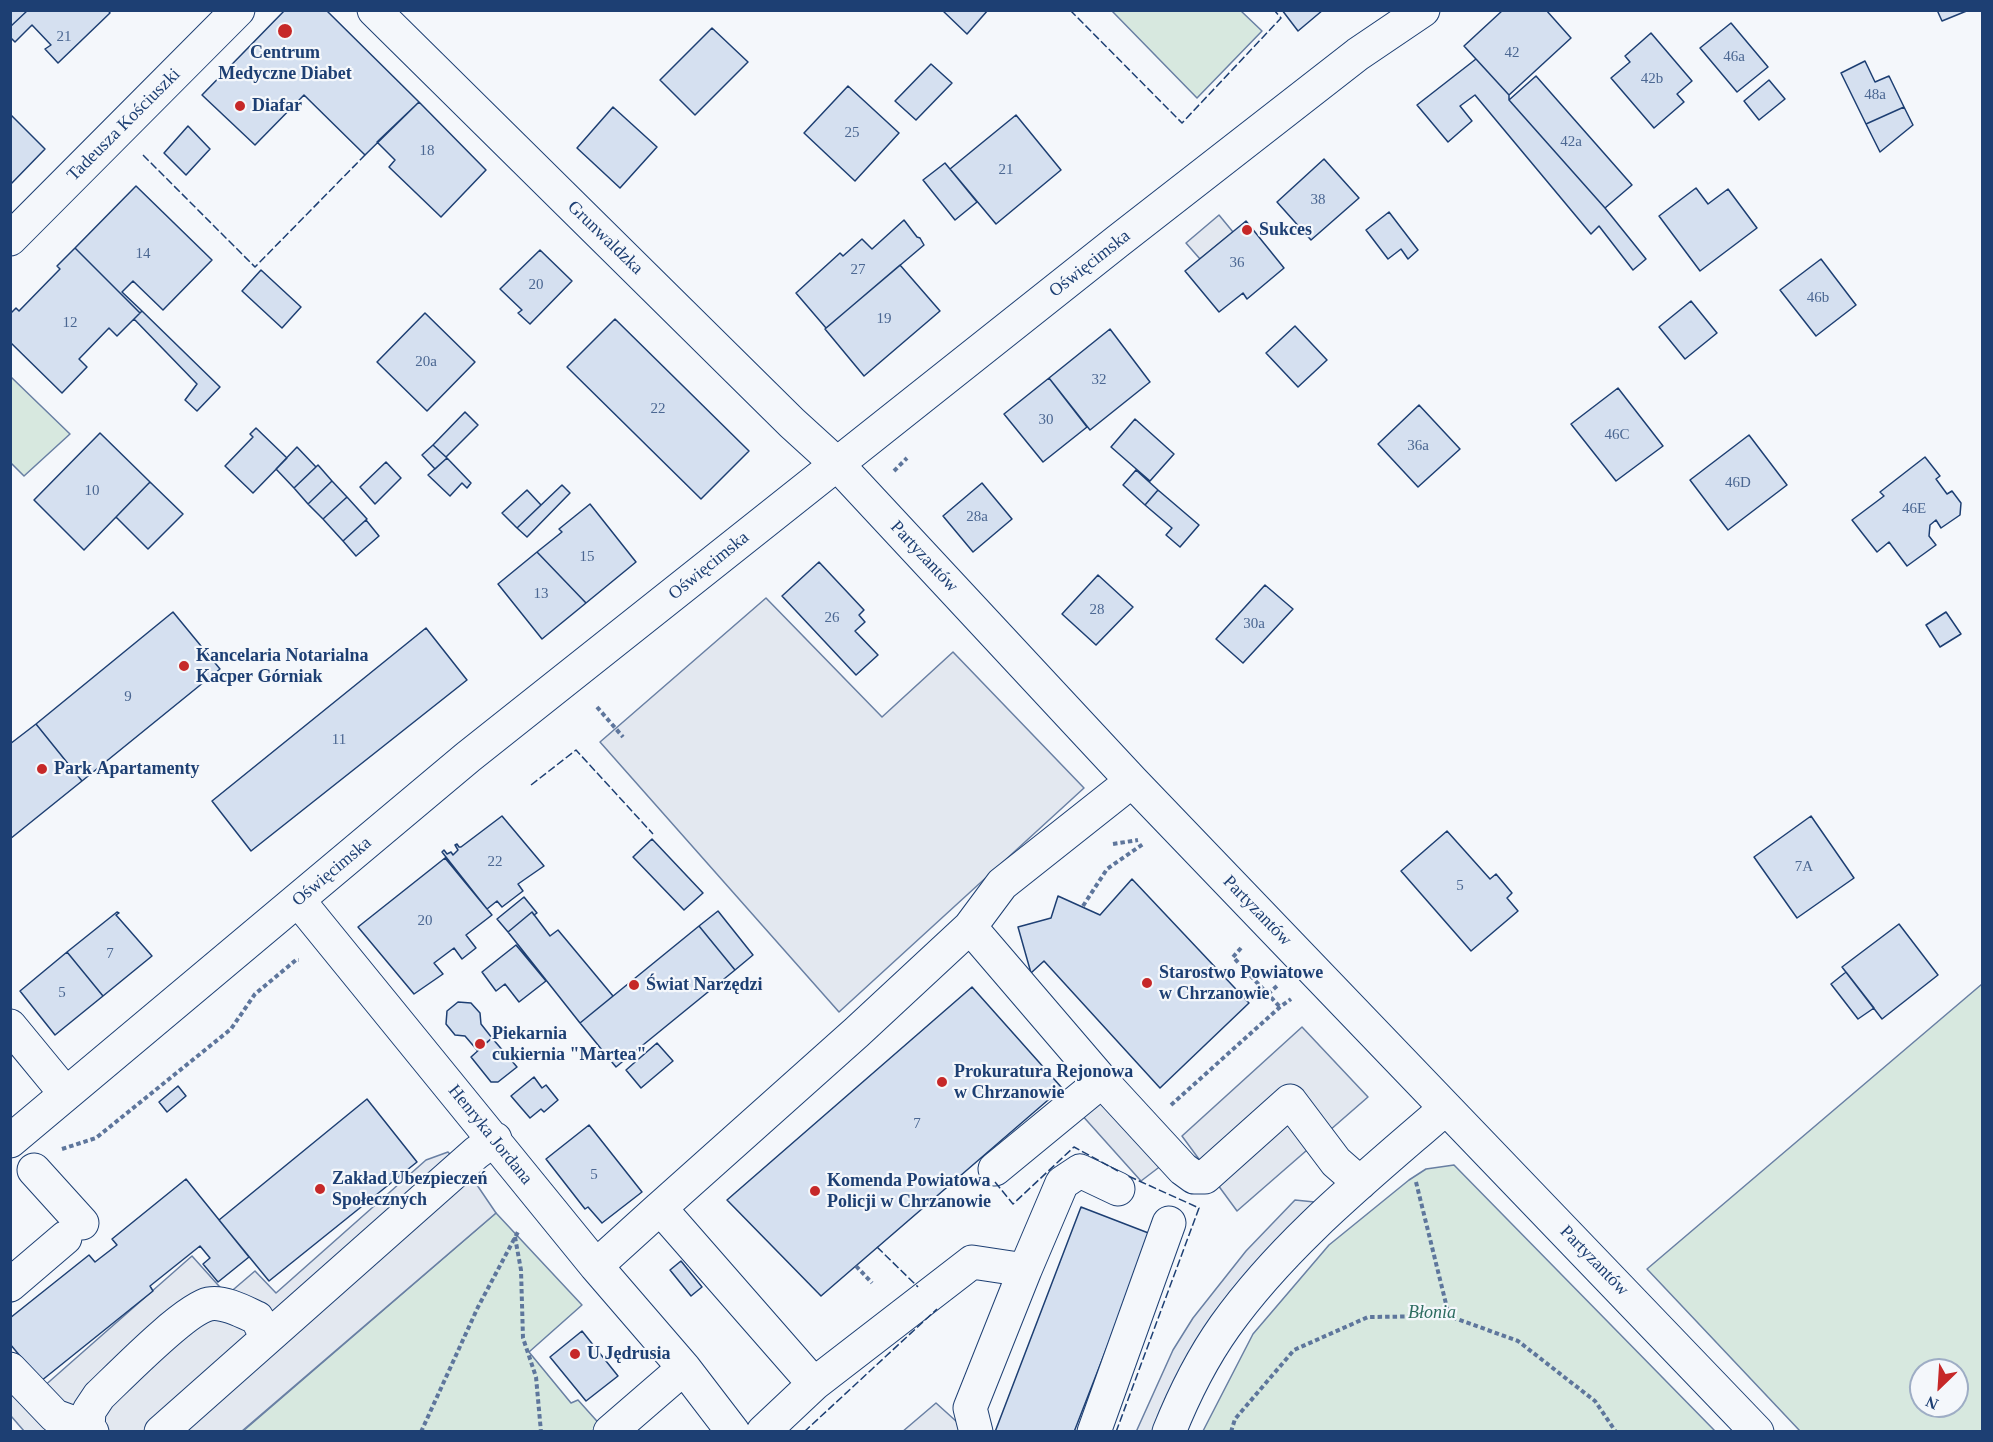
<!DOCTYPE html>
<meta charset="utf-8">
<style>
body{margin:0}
#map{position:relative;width:1993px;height:1442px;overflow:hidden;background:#f4f7fb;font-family:"Times New Roman",serif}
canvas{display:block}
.frame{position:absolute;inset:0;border:12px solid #1d3f73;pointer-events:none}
.north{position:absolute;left:1909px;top:1358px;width:60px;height:60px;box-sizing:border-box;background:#f4f7fb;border:2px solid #9eadc5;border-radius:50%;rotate:205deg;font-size:16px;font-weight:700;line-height:24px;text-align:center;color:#1d3f73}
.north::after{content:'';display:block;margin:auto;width:21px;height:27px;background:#c62828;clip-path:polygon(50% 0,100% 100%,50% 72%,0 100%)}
</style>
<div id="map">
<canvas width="1993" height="1442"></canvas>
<div class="frame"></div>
<div class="north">N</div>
</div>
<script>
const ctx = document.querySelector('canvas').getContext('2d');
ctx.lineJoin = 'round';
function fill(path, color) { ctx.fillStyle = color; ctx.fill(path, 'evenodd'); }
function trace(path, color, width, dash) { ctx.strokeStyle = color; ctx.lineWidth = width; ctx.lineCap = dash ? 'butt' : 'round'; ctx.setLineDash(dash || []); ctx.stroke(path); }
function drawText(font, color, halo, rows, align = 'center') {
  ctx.font = font + ' "Times New Roman",serif'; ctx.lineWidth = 4.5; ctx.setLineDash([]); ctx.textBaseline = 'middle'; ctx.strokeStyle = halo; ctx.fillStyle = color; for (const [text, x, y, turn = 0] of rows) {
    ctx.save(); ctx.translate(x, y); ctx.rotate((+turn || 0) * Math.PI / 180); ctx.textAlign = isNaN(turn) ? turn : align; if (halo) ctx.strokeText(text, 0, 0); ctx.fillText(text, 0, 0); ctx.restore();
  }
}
const green = new Path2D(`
 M1112,11H1241L1262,31L1197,98Z
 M11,377L70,434L24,476L11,463Z
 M1982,984V1431H1800L1647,1269ZM1921,1370H1957V1406H1921Z
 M1454,1165L1715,1431H1203L1253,1334L1329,1245L1409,1180L1426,1169Z
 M496,1213L582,1305L529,1352L571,1403L578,1400L604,1429L601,1431L242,1432Z`);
fill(green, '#d7e8df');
trace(green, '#687fa3', 1.5);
const parking = new Path2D(`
 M1219,215L1233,232L1200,259L1186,243Z
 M766,598L882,717L953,652L1084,788L839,1012L600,742Z
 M1302,1027L1368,1097L1237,1211L1182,1136Z
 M1101,1096L1162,1165L1141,1181L1080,1113Z
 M448,1152L477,1185L496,1213L242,1431H24L11,1416L10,1357L42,1388L192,1256L227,1295L255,1271L276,1293L426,1160Z
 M1295,1200L1334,1204L1262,1279L1169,1431L1136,1432L1173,1350L1193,1318L1246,1251Z
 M936,1403L967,1431L902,1432Z`);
fill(parking, '#e3e8f0');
trace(parking, '#687fa3', 1.5);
const building = new Path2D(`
 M10,10H28L10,27Z
 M28,10H108L110,13L58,63L45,49L51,45L32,25L15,42L10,37V27Z
 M285,10H326L419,102L365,155L304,95L255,145L202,95Z
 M942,10H988L967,34Z
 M1282,10H1323L1298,31Z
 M1503,10H1546L1571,38L1509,95L1464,46Z
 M1937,10H1969L1942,21Z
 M1731,23L1768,67L1737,92L1700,48Z
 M712,28L748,62L695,115L660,80Z
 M1651,33L1692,81L1677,94L1684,102L1654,128L1611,78L1630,62L1625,56Z
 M1476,59L1509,95V100L1605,208L1646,259L1633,270L1599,226L1591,234L1475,95L1460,106L1472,121L1448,142L1417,105Z
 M1865,61L1875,82L1889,76L1904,107L1866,124L1841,73Z
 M931,64L952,83L916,120L895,101Z
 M1536,76L1632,185L1605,208L1509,100Z
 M1769,80L1785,99L1759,120L1744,101Z
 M848,86L899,133L855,181L804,133Z
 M419,102L486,170L441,217L389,167L395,160L377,142Z
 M613,107L657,147L620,188L577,148Z
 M1904,107L1913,125L1880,152L1866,124Z
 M10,114L45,149L10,185Z
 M1016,115L1061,170L996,224L950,169Z
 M188,126L210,149L186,175L164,153Z
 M1324,159L1359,198L1311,240L1277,202Z
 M945,163L977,202L955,220L923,180Z
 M136,186L212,260L163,310L133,281L122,292L142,311L140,313L75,248Z
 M1696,188L1708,204L1728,189L1757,228L1700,271L1659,216Z
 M1389,212L1418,250L1408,259L1401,249L1388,259L1366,230Z
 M904,220L917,237L920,238L924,245L826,328L796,293L840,253L843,256L862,239L872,249Z
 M1246,221L1284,268L1247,299L1243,293L1219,312L1185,271Z
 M75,248L140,313L117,336L109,328L79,359L87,367L62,393L10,342V314L16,308L19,311L60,269L57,266Z
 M540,250L572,281L530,324L518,313L522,310L500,289Z
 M1821,259L1856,305L1816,336L1780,290Z
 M900,265L940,311L864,376L825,329Z
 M261,270L301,307L282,328L242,291Z
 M1691,301L1717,333L1685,359L1659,327Z
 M142,311L220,387L197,411L185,400L197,384L134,319Z
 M425,313L475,362L427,411L377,362Z
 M615,319L749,451L701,499L567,367Z
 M1295,326L1327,360L1298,387L1266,353Z
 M1110,329L1150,382L1090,430L1049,378Z
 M1049,378L1087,427L1043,462L1004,414Z
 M1618,388L1663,446L1616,481L1571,424Z
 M1419,405L1460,449L1418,487L1378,444Z
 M465,412L478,425L446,457L433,445Z
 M1135,419L1174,454L1150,481L1111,447Z
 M256,428L287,458L253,493L225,466L253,437L250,434Z
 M100,433L150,482L84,550L34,500Z
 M1749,435L1787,485L1728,530L1690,480Z
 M433,445L447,458L435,469L422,455Z
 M297,447L316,467L294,488L276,469Z
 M1925,457L1940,476L1936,479L1947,494L1952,491L1961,503L1960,515L1941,528L1936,520L1930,525L1929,536L1936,545L1907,566L1889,542L1877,552L1852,520L1884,496L1880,492Z
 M447,458L471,483L467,488L462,483L450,496L428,475Z
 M386,462L401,478L375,504L360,487Z
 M318,465L332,481L308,504L294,488Z
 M1136,470L1158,490L1145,505L1123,485Z
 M332,481L347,497L323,519L308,504Z
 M150,482L183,514L148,549L116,517Z
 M982,483L1012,519L973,552L943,516Z
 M562,485L570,493L527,537L517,528Z
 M527,490L541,505L517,528L502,513Z
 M1158,490L1199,525L1180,547L1166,535L1172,528L1145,505Z
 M347,497L367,519L343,541L323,519Z
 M590,504L636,562L586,603L537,552L562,532L559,529Z
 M366,520L379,536L356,556L343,541Z
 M537,552L586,603L542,639L498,584Z
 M819,562L864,610L859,615L865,622L855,631L878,655L856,675L782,596Z
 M1098,575L1133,607L1096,645L1062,614Z
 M1265,585L1293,609L1243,663L1216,639Z
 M173,612L220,669L82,781L36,724Z
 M1946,612L1961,634L1940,647L1926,625Z
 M426,628L467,680L251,851L212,801Z
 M36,724L82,781L10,839V744Z
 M502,816L544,866L518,884L523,891L502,907L497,901L487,909L442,852L444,850L447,854L451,852L453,855L458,850L455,845L457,844L459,847H461Z
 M1811,816L1854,878L1797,918L1754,857Z
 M1447,831L1490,879L1496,874L1512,893L1507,898L1518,911L1471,951L1401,871Z
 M652,839L703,893L684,910L633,857Z
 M445,858L492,915L466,935L476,948L462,959L454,948L434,963L443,974L414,994L358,927Z
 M1132,879L1249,1003L1160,1088L1044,961L1031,973L1018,927L1051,918L1058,896L1100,915Z
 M524,897L537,913L534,915L532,912L508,932L497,919Z
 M718,911L753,955L735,970L699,926Z
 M117,912L119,913L116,915L152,956L103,996L67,952Z
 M532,912L550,936L558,930L613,996L580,1023L508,932Z
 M1899,924L1938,975L1882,1019L1842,967Z
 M699,926L735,970L616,1067L580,1023Z
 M516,945L546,981L519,1002L505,984L496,991L482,972Z
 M67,952L103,996L55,1035L20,991Z
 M1846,972L1874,1008L1858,1019L1831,984Z
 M972,987L1062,1088L821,1296L727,1200Z
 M458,1002L471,1003L480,1013L481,1024L492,1038L477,1050L465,1036L455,1035L446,1024L447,1011Z
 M492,1038L517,1067L498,1082H491L471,1057Z
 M657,1043L673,1061L641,1088L626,1070Z
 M534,1077L542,1088L546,1085L558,1100L544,1112L541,1109L530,1118L511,1096Z
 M178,1086L186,1096L167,1112L159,1102Z
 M367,1099L417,1162L269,1281L219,1220Z
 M589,1125L642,1192L602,1223L588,1207L585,1209L546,1159Z
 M186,1179L249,1257L218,1282L203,1264L210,1258L200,1246L150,1286L153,1291L41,1381L10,1344V1318L89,1255L95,1262L117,1245L112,1239Z
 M1081,1207L1151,1234L1074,1432H995Z
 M681,1261L702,1287L691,1296L670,1270Z
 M582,1331L618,1376L586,1401L550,1357Z`);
fill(building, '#d5e0f0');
trace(building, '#1d3f73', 1.5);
const minor = new Path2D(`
 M374,10L792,423L837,464L1132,781L1757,1432
 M10,239L238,10
 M298,900L596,1266L684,1368L733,1432
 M970,927L1102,1081L1183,1169L1194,1177H1205L1290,1101L1336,1162L1360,1183
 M10,1026L66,1094
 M10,1141L468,757L1118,241L1358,54L1423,10
 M995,1169L1102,1081
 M34,1170L82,1223
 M660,1208L857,1032L970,927L1002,884L1132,781
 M596,1266L660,1208L814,1384
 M1025,1270L1062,1183L1080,1171L1118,1189
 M10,1285L65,1238
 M10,1369L55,1416L88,1428
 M92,1432L88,1428L89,1411L99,1396C120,1376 185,1309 209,1304C224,1301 244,1312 257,1318L267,1338
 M161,1432L476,1153L495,1139
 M610,1432L684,1368
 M763,1432L814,1384L972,1262L1025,1270L970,1408L976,1432
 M1094,1432L1169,1223
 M1169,1432C1183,1397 1203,1357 1225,1326C1285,1242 1368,1176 1446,1108`);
trace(minor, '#1d3f73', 35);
trace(new Path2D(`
 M894,471L907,458
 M597,707L623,737
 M1113,844L1138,840
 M1083,906L1107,869L1143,844
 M1241,948L1233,957L1280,1007
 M1268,994L1278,985
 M1171,1105L1280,1007L1291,999
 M62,1149L96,1138L231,1029L255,994L296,960H299
 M1416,1182L1449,1316
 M515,1237L521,1270L523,1338L536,1377L541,1432
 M856,1266L872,1283
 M421,1432L478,1307L519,1230
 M1231,1432L1235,1419L1294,1350L1368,1317L1449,1316L1518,1341L1595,1401L1616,1432`), '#5e769c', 4, [4.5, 3]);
trace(minor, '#f4f7fb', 33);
trace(new Path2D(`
 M1070,10L1182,123L1281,18L1274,10
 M143,155L255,267L365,155
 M531,785L576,750L653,834
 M995,1182L1013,1204L1074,1147L1118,1171
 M877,1247L918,1287
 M804,1432L937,1309
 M1116,1432L1199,1208L1126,1175`), '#1d3f73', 1.5, [8, 3]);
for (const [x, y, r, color] of [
 [285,31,8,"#c62828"],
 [240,106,6,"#c62828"],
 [1247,230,6,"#c62828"],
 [184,666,6,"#c62828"],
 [42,769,6,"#c62828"],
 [1147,983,6,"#c62828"],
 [634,985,6,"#c62828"],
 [480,1044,6,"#c62828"],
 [942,1082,6,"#c62828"],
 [320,1189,6,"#c62828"],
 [815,1191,6,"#c62828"],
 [575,1354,6,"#c62828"]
]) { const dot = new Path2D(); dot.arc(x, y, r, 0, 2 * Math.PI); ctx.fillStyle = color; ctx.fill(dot); trace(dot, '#f4f7fb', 2); }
drawText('15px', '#4b6792', null, [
 ["21",64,37],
 ["42",1512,53],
 ["46a",1734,57],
 ["42b",1652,79],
 ["48a",1875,95],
 ["25",852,133],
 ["42a",1571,142],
 ["18",427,151],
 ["21",1006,170],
 ["38",1318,200],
 ["14",143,254],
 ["36",1237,263],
 ["27",858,270],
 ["20",536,285],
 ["46b",1818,298],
 ["19",884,319],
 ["12",70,323],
 ["20a",426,362],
 ["32",1099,380],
 ["22",658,409],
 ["30",1046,420],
 ["46C",1617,435],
 ["36a",1418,446],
 ["46D",1738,483],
 ["10",92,491],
 ["46E",1914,509],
 ["28a",977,517],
 ["15",587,557],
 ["13",541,594],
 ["28",1097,610],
 ["26",832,618],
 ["30a",1254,624],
 ["9",128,697],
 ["11",339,740],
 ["22",495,862],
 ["7A",1804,867],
 ["5",1460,886],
 ["20",425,921],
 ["7",110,954],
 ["5",62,993],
 ["7",917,1124],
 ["5",594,1175]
]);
drawText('bold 18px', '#1d3f73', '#f4f7fb', [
 ["Centrum",285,53,"center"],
 ["Medyczne Diabet",285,74,"center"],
 ["Diafar",252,106],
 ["Sukces",1259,230],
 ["Kancelaria Notarialna",196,656],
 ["Kacper Górniak",196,677],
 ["Park Apartamenty",54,769],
 ["Starostwo Powiatowe",1159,973],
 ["w Chrzanowie",1159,994],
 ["Świat Narzędzi",646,985],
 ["Piekarnia",492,1034],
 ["cukiernia \"Martea\"",492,1055],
 ["Prokuratura Rejonowa",954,1072],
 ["w Chrzanowie",954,1093],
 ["Zakład Ubezpieczeń",332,1179],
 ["Społecznych",332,1200],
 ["Komenda Powiatowa",827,1181],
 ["Policji w Chrzanowie",827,1202],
 ["U Jędrusia",587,1354]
], 'left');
drawText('18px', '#1d3f73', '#f4f7fb', [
 ["Tadeusza Kościuszki",124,125,-45],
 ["Grunwaldzka",605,238,44],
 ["Oświęcimska",1090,264,-38],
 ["Partyzantów",924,557,47],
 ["Oświęcimska",709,566,-39],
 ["Oświęcimska",332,872,-40],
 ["Partyzantów",1257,911,46],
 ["Henryka Jordana",490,1135,51],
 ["Partyzantów",1594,1261,46]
]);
drawText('italic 18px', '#2c6c60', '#f4f7fb', [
 ["Błonia",1432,1313]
]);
</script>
